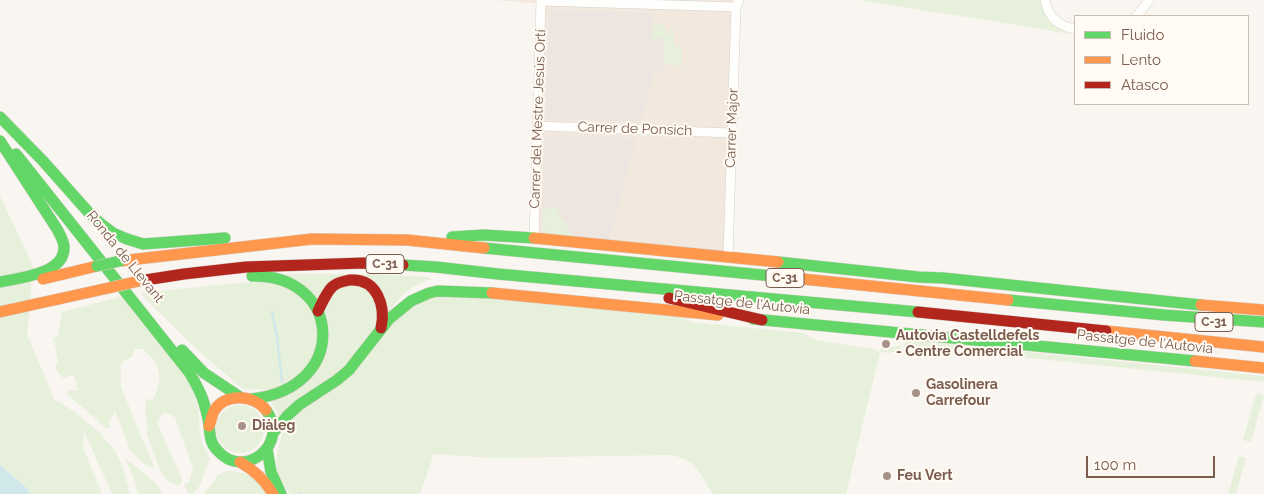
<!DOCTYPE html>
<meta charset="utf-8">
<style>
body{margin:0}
#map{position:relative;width:1264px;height:494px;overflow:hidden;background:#f9f5f0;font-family:Raleway,sans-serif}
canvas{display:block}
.legend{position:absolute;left:1074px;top:15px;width:175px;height:90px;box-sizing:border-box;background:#fffaf3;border:1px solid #cabbb1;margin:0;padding:6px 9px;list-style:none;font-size:15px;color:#7a5c4d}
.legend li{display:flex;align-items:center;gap:10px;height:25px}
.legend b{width:25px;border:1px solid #cabbb1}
.scale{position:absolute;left:1086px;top:456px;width:129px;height:22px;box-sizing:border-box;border:2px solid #7a5c4d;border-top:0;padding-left:6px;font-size:15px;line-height:18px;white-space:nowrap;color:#7a5c4d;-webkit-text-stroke:4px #fffaf3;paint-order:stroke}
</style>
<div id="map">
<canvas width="1264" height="494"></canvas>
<ul class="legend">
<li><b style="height:6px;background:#63d668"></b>Fluido</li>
<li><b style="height:6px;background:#ff974d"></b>Lento</li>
<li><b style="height:6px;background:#b3261e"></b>Atasco</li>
</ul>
<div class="scale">100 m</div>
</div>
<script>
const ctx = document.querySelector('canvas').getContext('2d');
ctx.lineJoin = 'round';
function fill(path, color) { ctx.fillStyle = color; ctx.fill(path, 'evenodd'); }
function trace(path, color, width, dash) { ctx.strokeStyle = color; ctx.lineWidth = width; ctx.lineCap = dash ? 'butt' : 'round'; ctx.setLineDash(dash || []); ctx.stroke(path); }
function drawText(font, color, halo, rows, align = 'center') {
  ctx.font = font + ' Raleway,sans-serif'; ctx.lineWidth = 4; ctx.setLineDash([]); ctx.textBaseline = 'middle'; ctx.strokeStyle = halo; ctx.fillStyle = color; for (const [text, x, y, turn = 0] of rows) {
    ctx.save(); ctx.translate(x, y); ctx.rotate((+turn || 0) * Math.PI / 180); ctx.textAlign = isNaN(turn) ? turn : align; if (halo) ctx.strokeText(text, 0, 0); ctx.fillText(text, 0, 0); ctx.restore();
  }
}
fill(new Path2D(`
 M496,0H743L739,10L733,255L537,236L544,4Z`), '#f2e8de');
fill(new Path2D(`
 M553,10L653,13L652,39L664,37L663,72H654L641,122L546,119L549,14Z
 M545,135L636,138L609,242L549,236L542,229Z`), '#ede5e0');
fill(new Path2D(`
 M858,0H1041C1044,20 1055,31 1075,34V35L1036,28Z
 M653,24H663V26L666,27L665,34L668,35L670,29H674V47H682V67H674L673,64H663L664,37L652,40Z
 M0,196L33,266L27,339L29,338L54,399L76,413L101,434L115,451L123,468L130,494H112L84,431L83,447L102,494H31L28,489L0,465Z
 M543,208L559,209L558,215H560L575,239L549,236L542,229Z
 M268,274H366L429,277L431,279C411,286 400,295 388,313L359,277L319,302Z
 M268,280L294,290L316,316L318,350L296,380L274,390L243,389L193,346L140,293Z
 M363,285L379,306L375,328L350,363L278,419C278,412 275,408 271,403L312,375L325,306L338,286Z
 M465,295L686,318L690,322L803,333L816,340L872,349L880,352L882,347H893L900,345L902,349L891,353L880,352L846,494H713C699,473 697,459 669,455L493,458L434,454L420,494H290C286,487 280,480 278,473C273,458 281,438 286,425L400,314L428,298Z
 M124,296L184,369L198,404L200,434L202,442L210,459L200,485L194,493L189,494L184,485L189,482L193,469L175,417L166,413L162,414L157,423L183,481L178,486L168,481L160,470L147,435V426L145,410L146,399L153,400C164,377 161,366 143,349H134L132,357L125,360L120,365L121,373V387L148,453L155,468L145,465L130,450L121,425L115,412L110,420L109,428H105L95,418L67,394L70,389L79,391L73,374L69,376L63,378L55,369L58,361L52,332L54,338L58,336L62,312Z
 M910,340L1264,376V382L911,346L905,348L904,343Z
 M1256,394L1264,395L1251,442L1243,440Z
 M216 429a24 24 0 1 1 48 0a24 24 0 1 1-48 0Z
 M1239,456L1246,458L1236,494H1228Z
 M125,458L157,484L162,494H138L134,479Z
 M226,471C250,472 253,476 268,494H204L218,475Z`), '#e7f0db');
fill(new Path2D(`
 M0,465L28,489L30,494H0Z`), '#d0e8ea');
trace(new Path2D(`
 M272,312L277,336L282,382
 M300,493V494`), '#d0e8ea', 2.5);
const street = new Path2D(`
 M1045,0C1048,17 1058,26 1075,29
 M1137,16L1149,0
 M538,126L732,133
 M534,238L541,1L736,7
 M728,256L736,7L739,0`);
const fast = new Path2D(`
 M0,117L43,161L90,214L101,224L113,233L127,239L143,244L225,238
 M0,141L57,229C60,235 64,241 64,247C65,274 19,278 0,282
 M16,154L189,372C195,382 201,392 204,403C206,410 208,418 209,425C210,435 210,443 217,450C244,482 291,443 266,410
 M452,237L483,235L534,238
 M484,248L783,277
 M778,262L918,277L943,278L1201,305
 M403,265L436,267L498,274L918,312
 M1008,300L1164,315L1264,322
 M753,319L1195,361
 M182,350L204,373L240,397
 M251,399C350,389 343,274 252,276
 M273,433L288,415L299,405L337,380L349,370L389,319L411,301L429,293L438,291L492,293
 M267,449L271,472L281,494`);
const slow = new Path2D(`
 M534,238L778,262
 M120,261L312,239L407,240L484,248
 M783,277L1008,300
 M43,279L97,266
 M492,293L718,315
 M1201,305L1264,310
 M0,312L113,287
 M1106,331L1264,347
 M1195,361L1264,368
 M209,426C211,421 212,415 214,411C225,392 254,395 266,410
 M240,462C254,470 265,480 273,494`);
const jam = new Path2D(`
 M139,281L184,274L246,267L363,263L403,265
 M669,298L762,320
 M318,311C322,303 326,293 332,287C337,282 344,281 350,280C377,278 386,306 381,328
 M918,312L1106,331`);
trace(street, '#d7d1cb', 10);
trace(fast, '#d9d2cb', 12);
trace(slow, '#d9d2cb', 12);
trace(jam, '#d9d2cb', 12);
trace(street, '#fefefd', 9);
trace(fast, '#63d668', 11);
trace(slow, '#ff974d', 11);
trace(jam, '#b3261e', 11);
const fastBridge = new Path2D(`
 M97,266L120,261`);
const slowBridge = new Path2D(`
 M113,287L139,281`);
trace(fastBridge, '#dad1cc', 12, []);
trace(slowBridge, '#dad1cc', 12, []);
trace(fastBridge, '#63d668', 11);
trace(slowBridge, '#ff974d', 11);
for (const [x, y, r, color] of [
 [886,344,5,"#a69286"],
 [916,393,5,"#a69286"],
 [242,426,5,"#a69286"],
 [887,476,5,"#a69286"]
]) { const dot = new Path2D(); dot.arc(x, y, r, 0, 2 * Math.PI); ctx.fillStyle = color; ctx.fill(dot); trace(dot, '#fffaf3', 2); }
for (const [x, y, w] of [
 [385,264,38],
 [785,278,38],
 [1214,322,38]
]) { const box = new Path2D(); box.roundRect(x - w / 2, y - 9.5, w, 19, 4); ctx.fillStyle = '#fffaf3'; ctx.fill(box); trace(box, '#7a5c4d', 1); }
drawText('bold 12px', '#7a5c4d', null, [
 ["C-31",385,264],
 ["C-31",785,278],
 ["C-31",1214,322]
]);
drawText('14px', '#7a5c4d', '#fffaf3', [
 ["Carrer del Mestre Jesús Ortí",538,119,-88],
 ["Carrer Major",732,128,-88],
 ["Carrer de Ponsich",635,129,2],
 ["Ronda de Llevant",125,257,51],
 ["Passatge de l'Autovia",742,303,6],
 ["Passatge de l'Autovia",1145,342,6]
]);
drawText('bold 14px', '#7a5c4d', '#fffaf3', [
 ["Autovia Castelldefels",896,336],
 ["- Centre Comercial",896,352],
 ["Gasolinera",926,385],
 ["Carrefour",926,401],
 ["Diàleg",252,426],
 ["Feu Vert",897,476]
], 'left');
</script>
